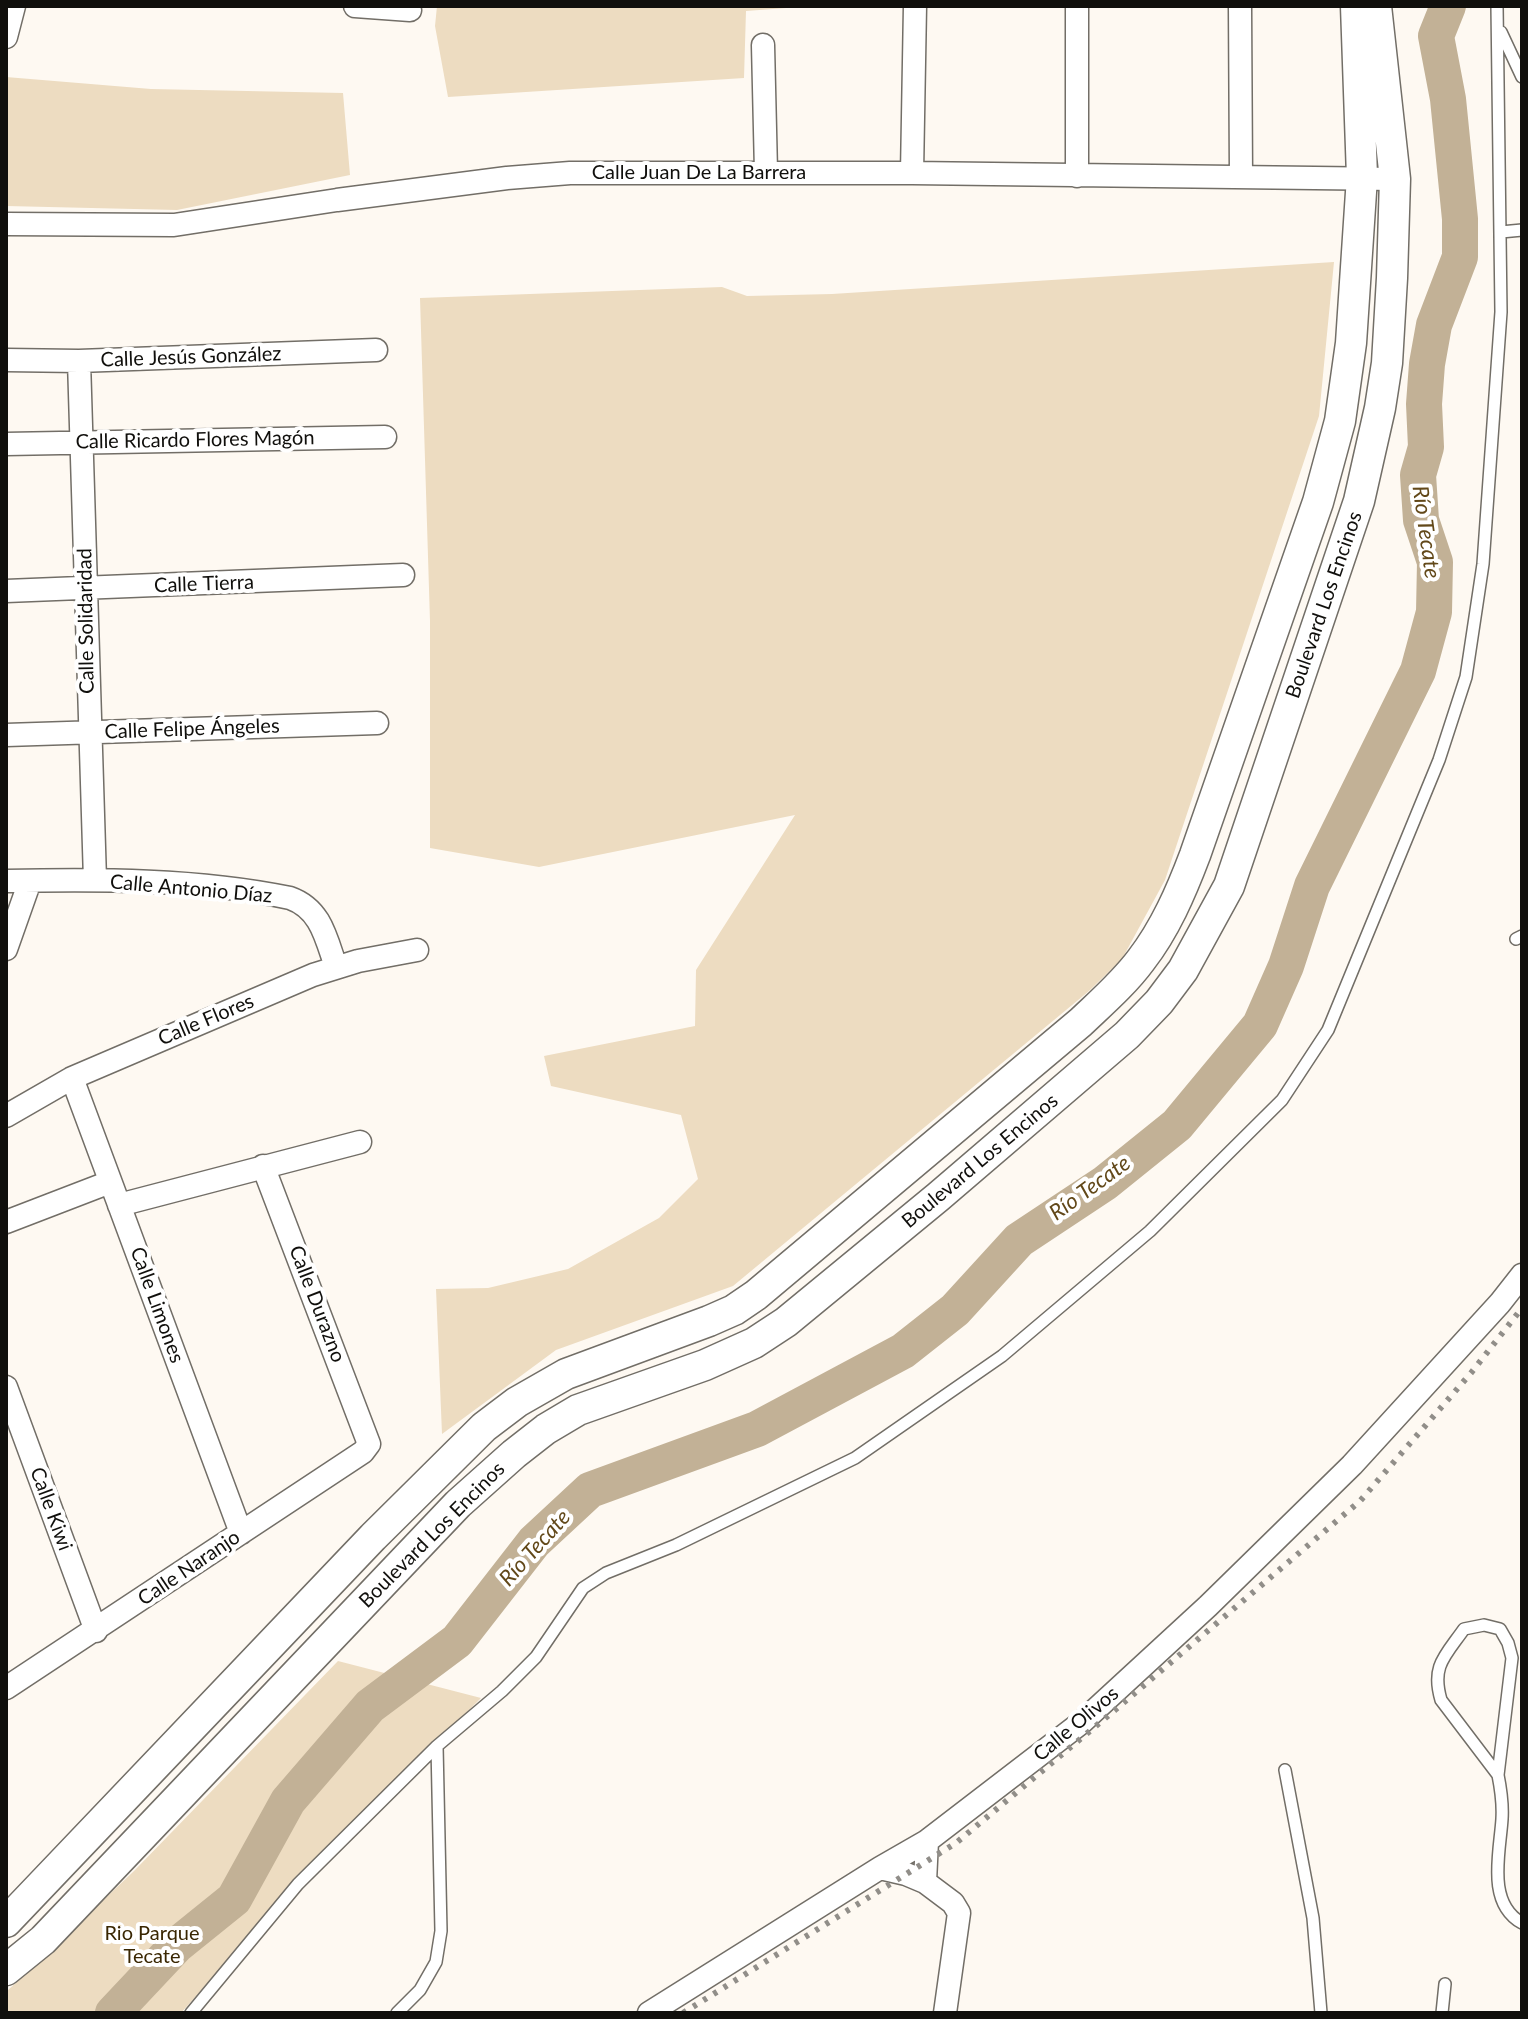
<!DOCTYPE html>
<meta charset="utf-8">
<style>
body{margin:0}
#map{position:relative;width:1528px;height:2019px;overflow:hidden;background:#fef9f2;font-family:Lato,sans-serif}
canvas{display:block}
.frame{position:absolute;inset:0;border:8px solid #100f0c;pointer-events:none}
</style>
<div id="map">
<canvas width="1528" height="2019"></canvas>
<div class="frame"></div>
</div>
<script>
const ctx = document.querySelector('canvas').getContext('2d');
ctx.lineJoin = 'round';
function fill(path, color) { ctx.fillStyle = color; ctx.fill(path, 'evenodd'); }
function trace(path, color, width, dash) { ctx.strokeStyle = color; ctx.lineWidth = width; ctx.lineCap = dash ? 'butt' : 'round'; ctx.setLineDash(dash || []); ctx.stroke(path); }
function drawText(font, color, halo, rows, align = 'center') {
  ctx.font = font + ' Lato,sans-serif'; ctx.lineWidth = 8; ctx.setLineDash([]); ctx.textBaseline = 'middle'; ctx.strokeStyle = halo; ctx.fillStyle = color; for (const [text, x, y, turn = 0] of rows) {
    ctx.save(); ctx.translate(x, y); ctx.rotate((+turn || 0) * Math.PI / 180); ctx.textAlign = isNaN(turn) ? turn : align; if (halo) ctx.strokeText(text, 0, 0); ctx.fillText(text, 0, 0); ctx.restore();
  }
}
fill(new Path2D(`
 M437,6H813L746,11L744,78L448,97L435,26Z
 M6,77L151,89L343,93L350,175L177,210L6,206Z
 M1334,262L1319,416L1165,880L1122,959L1089,991L733,1286L556,1350L442,1434L436,1289L488,1288L568,1269L659,1218L698,1179L681,1115L551,1086L544,1056L695,1026L696,970L795,815L539,867L430,848V621L420,298L722,287L747,296L832,294Z
 M338,1661L481,1698L296,1884L181,2013H6V1992L134,1871Z`), '#eddcc1');
trace(new Path2D(`
 M113,2013L177,1945L234,1899L288,1801L370,1706L457,1641L534,1542L590,1490L757,1429L903,1351L955,1310L1019,1240L1105,1183L1177,1125L1260,1025L1286,966L1312,886L1418,671L1434,612L1435,562L1421,520L1418,475L1426,447L1424,404L1427,364L1434,325L1460,257V219L1448,99L1436,36L1448,6`), '#c2b196', 36);
const service = new Path2D(`
 M1501,32L1522,77
 M1501,232L1522,230
 M1516,939L1522,936
 M1285,1770L1313,1918L1321,2013
 M1498,1775L1441,1700C1431,1666 1445,1656 1464,1629L1484,1625L1500,1629L1508,1643L1512,1658L1498,1775C1501,1790 1503,1803 1502,1819C1500,1852 1486,1903 1522,1923
 M191,2013L298,1884L437,1746L502,1691L536,1657L583,1588L606,1573L676,1545L855,1458L1002,1356L1150,1231L1282,1100L1328,1030L1439,760L1466,677L1483,564L1501,312L1497,6
 M397,2013L420,1990L436,1962L441,1931L437,1746
 M1442,2013L1445,1984`);
const minor = new Path2D(`
 M355,6L410,10
 M1077,6V176
 M1240,6L1241,177
 M6,37L14,6
 M763,45L766,172
 M912,173L915,6
 M6,224L174,225L337,200L507,178L570,173H912L1395,179
 M6,360L79,361L376,350
 M79,361L95,880
 M6,444L385,437
 M6,591L403,575
 M6,735L377,723
 M6,881C99,879 198,879 290,898C321,909 326,938 336,967
 M6,949L30,881
 M72,1078L241,1533
 M6,1116L72,1078L313,975L358,961L417,950
 M119,1205L360,1142
 M6,1222L110,1182
 M6,1387L96,1631
 M6,1688L363,1452L369,1444L263,1166
 M880,1868L927,1841
 M649,2013L880,1868L906,1874L925,1882
 M945,2013L959,1913L953,1903L925,1882L927,1841L1082,1722L1208,1606L1352,1465L1500,1303L1522,1275`);
const secondary = new Path2D(`
 M6,1922L373,1537L484,1427L517,1402L566,1374L709,1321L734,1310L756,1295L1081,1022C1102,1002 1124,983 1141,960C1165,929 1181,892 1195,855L1318,502L1340,421L1351,343L1362,177L1356,6
 M6,1970L43,1940L458,1504L514,1454L546,1429L578,1410L705,1365L754,1343L786,1322L938,1197L1127,1035L1159,1002L1183,970L1229,886L1359,501L1380,408L1387,363L1392,278L1395,179L1376,6`);
trace(service, '#726e67', 14);
trace(minor, '#726e67', 25);
trace(secondary, '#726e67', 33);
trace(service, '#fff', 11);
trace(minor, '#fff', 22);
trace(secondary, '#fff', 30);
trace(new Path2D(`
 M683,2013L956,1843L1115,1710L1360,1501L1471,1373L1522,1308`), '#918e89', 6, [4, 8]);
drawText('20px', '#100f0c', '#fff', [
 ["Calle Juan De La Barrera",699,173],
 ["Calle Jesús González",191,357,-2],
 ["Calle Ricardo Flores Magón",195,440,-1],
 ["Calle Tierra",204,584,-2],
 ["Boulevard Los Encinos",1324,605,-71],
 ["Calle Solidaridad",86,621,-91],
 ["Calle Felipe Ángeles",192,729,-2],
 ["Calle Antonio Díaz",191,889,5],
 ["Calle Flores",206,1020,-23],
 ["Boulevard Los Encinos",980,1161,-40],
 ["Calle Durazno",317,1304,69],
 ["Calle Limones",157,1305,70],
 ["Calle Kiwi",51,1509,70],
 ["Boulevard Los Encinos",432,1535,-45],
 ["Calle Naranjo",189,1568,-34],
 ["Calle Olivos",1076,1724,-40]
]);
drawText('20px', '#392602', '#fff', [
 ["Rio Parque",152,1934],
 ["Tecate",152,1957]
]);
drawText('italic 22px', '#624819', '#fff', [
 ["Río Tecate",1426,532,82],
 ["Río Tecate",1090,1188,-36],
 ["Río Tecate",535,1548,-48]
]);
</script>
